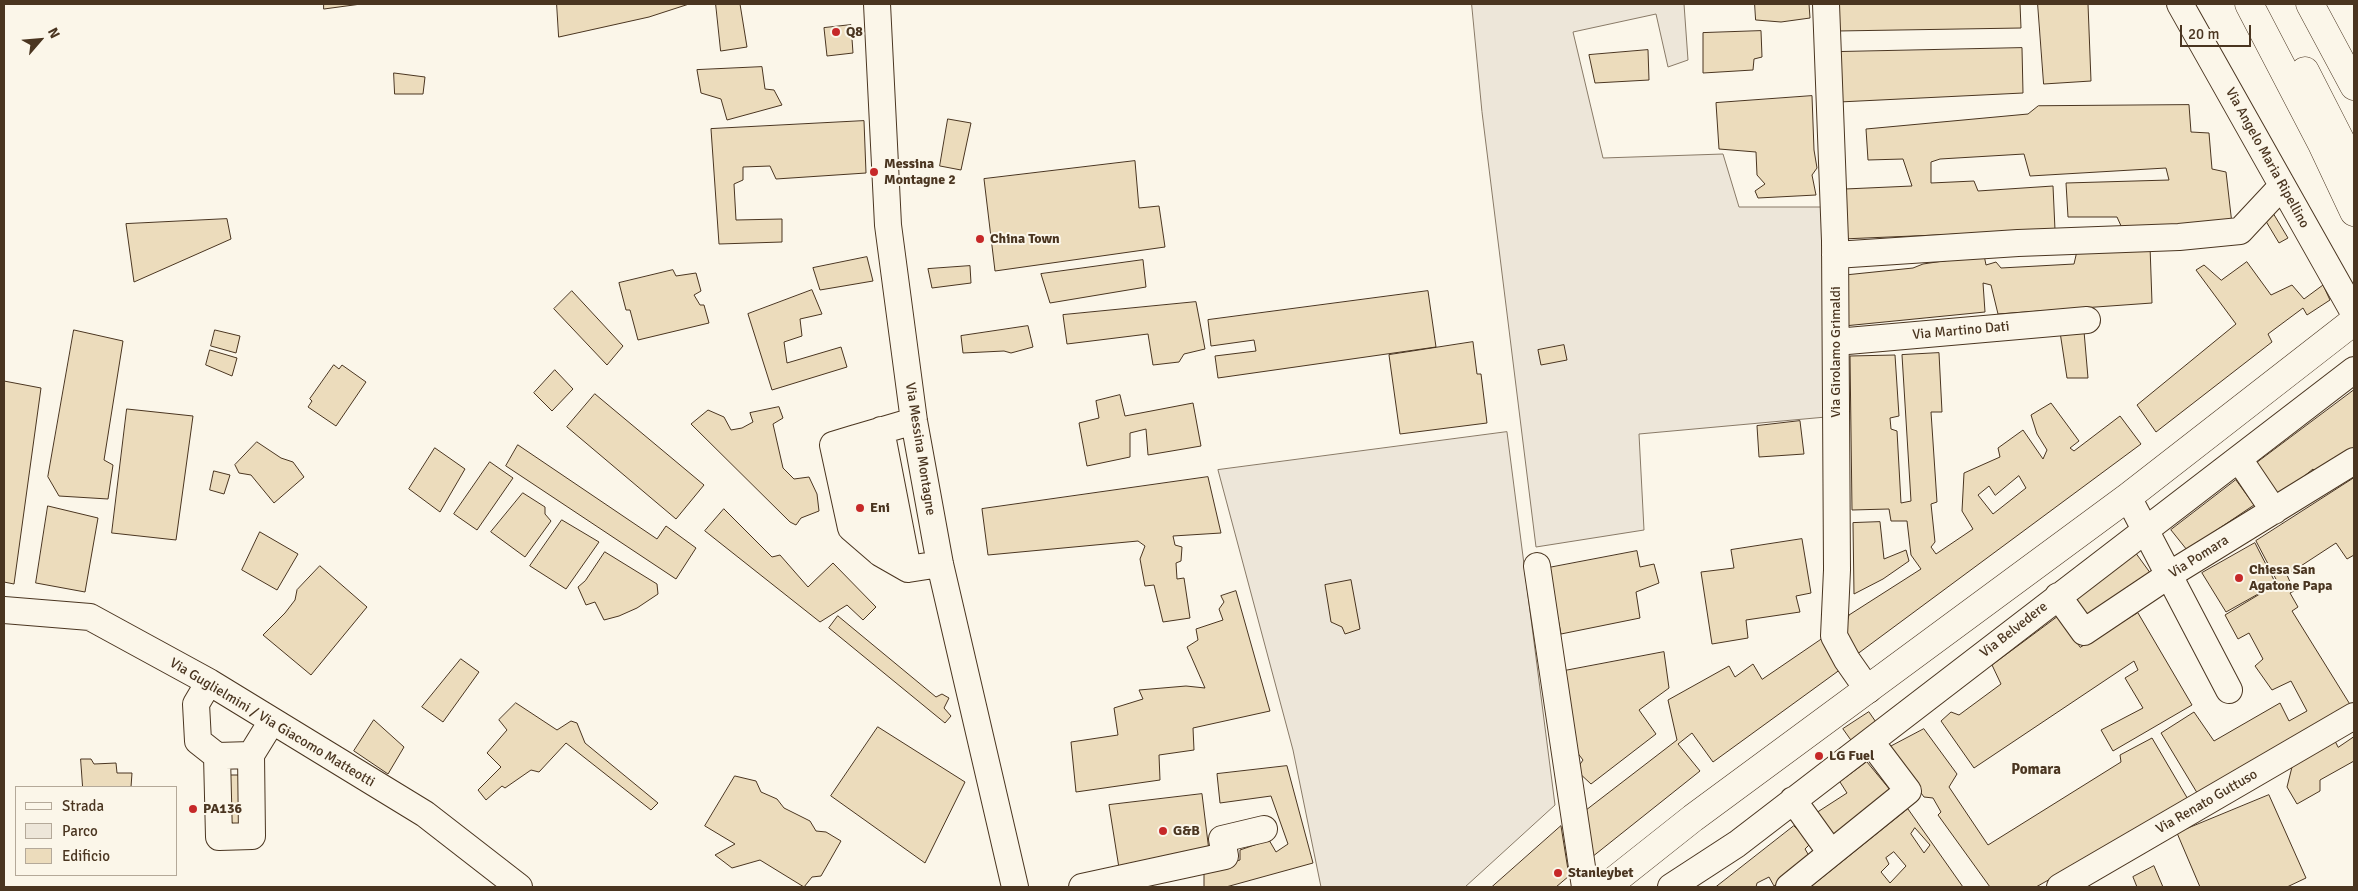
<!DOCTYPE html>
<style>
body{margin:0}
#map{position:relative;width:2358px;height:891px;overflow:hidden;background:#fbf6e9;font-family:Signika,sans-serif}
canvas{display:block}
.frame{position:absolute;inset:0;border:5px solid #4a3520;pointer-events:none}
.legend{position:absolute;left:15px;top:786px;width:162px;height:90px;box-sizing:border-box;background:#fbf6e9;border:1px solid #b4a999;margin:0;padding:6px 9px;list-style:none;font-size:15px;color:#4a3520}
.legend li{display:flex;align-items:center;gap:10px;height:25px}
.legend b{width:25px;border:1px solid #b4a999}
.north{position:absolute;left:15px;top:15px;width:50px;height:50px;-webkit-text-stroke:4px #fbf6e9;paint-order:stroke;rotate:63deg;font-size:14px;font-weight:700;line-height:20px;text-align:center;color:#4a3520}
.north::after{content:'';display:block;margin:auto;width:18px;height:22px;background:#4a3520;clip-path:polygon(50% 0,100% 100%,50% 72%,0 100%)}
.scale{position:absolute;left:2180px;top:25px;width:71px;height:22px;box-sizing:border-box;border:2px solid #4a3520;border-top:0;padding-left:6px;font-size:15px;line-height:18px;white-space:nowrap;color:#4a3520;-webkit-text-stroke:4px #fbf6e9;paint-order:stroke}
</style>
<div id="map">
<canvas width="2358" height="891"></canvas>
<div class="frame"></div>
<ul class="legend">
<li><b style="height:6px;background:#fbf6e9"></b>Strada</li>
<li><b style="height:14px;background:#ede6d9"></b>Parco</li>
<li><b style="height:14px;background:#ecdcbc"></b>Edificio</li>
</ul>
<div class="north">N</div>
<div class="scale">20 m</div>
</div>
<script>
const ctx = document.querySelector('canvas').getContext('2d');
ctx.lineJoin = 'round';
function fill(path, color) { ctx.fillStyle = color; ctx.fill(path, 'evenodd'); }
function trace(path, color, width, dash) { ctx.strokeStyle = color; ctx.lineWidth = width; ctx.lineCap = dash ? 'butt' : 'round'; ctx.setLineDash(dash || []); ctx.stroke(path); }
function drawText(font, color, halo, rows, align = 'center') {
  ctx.font = font + ' Signika,sans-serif'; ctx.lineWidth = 4; ctx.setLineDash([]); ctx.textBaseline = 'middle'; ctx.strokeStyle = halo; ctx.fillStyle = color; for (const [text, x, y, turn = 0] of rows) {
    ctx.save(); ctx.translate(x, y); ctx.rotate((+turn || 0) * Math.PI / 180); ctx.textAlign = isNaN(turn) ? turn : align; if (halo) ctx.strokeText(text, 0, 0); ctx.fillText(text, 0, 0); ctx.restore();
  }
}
const green = new Path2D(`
 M1472,4H1684L1688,60L1668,67L1656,14L1573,32L1603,158L1723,154L1739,207H1829L1826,417L1639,434L1644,530L1536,547L1482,112Z
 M1507,432L1555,805L1465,887H1321L1293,750L1218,470Z`);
fill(green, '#ede6d9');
trace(green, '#887966', 1);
const building = new Path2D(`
 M324,4H361L324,9Z
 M557,4H689L649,17L559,37Z
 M716,4H740L747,47L721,51Z
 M1755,4H1809L1810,18L1781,22L1756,20Z
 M1836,4H2020L2021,28L1838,31Z
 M2038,4H2088L2091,81L2044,84Z
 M851,25L853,53L827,56L824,28Z
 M1761,31L1762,57L1754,59L1753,70L1703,73V33Z
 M2022,48L2023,93L1839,102L1837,52Z
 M1648,50L1649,80L1595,83L1589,55Z
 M762,67L765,89L774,90L782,105L727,120L721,99L701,93L697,70Z
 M394,73L425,77L423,94H395Z
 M1812,96L1814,150L1817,168L1812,175L1816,195L1758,198L1755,191L1765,184L1757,175L1756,152L1719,149L1716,103Z
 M2189,105L2191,132L2209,133L2212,169L2226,172L2232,224L2122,228L2117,217H2068L2066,183L2169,180L2166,168L2030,176L2024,154L1940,159L1931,162V183L1974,181L1978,191L2053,186L2055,230L1842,239L1845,189L1912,186L1903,159L1868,160L1866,129L2028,114L2038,106Z
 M948,119L971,123L961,170L940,166Z
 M864,121L866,173L776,179L770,166L743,167V180L734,184L736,220L782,219V242L719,244L711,129Z
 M1135,161L1139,208L1159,206L1165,247L995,271L984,179Z
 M2273,213L2288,238L2279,243L2264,218Z
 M227,219L231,239L134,282L126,224Z
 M2150,246L2152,303L1998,314L1991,285L1983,283L1985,312L1844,326L1845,275L1913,268L1923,264L1984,255L1986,265L1996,262L2001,268L2074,264L2077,251Z
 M867,257L873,281L820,290L813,268Z
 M1143,260L1146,287L1050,303L1041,274Z
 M2247,262L2271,295L2292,285L2304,299L2323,285L2330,300L2307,315L2303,308L2268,334L2272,342L2156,432L2137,405L2236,324L2196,270L2204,265L2221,280Z
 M970,266L971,283L932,288L928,269Z
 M673,270L676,276L696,273L701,291L694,295L700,305H704L709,323L638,340L630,310H626L619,283Z
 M812,290L822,314L800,319L802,336L784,342L787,363L841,347L847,367L772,390L748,314Z
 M572,291L623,346L607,365L554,309Z
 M1428,291L1436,347L1218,378L1215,356L1256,351L1254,340L1211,346L1208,320Z
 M1196,302L1205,349L1184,354L1179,362L1153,365L1148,334L1067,344L1063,315Z
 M1028,326L1033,347L1011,353L1004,351L963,353L961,336Z
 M74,330L123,341L104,460L113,465L108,499L59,496L48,477Z
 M215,330L240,336L236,353L211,346Z
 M2084,331L2088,378H2067L2060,332Z
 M1473,342L1477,374H1481L1487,423L1400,434L1389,355Z
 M1564,345L1567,360L1541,365L1538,350Z
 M210,350L237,358L232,376L206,365Z
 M1939,353L1942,412H1931L1937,502L1931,504L1935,542L1931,547L1936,554L1973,529L1962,511L1964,473L2000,457L1998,448L2023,430L2043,459L2047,450L2037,434L2031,415L2051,403L2079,441L2070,448L2074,451L2120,416L2141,444L1856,655L1843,636L1849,615L1921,569L1911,555L1907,521H1891L1889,509L1852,510L1850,356L1895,355L1899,416L1890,418L1891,429L1897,431L1901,503L1911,501L1902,355ZM2019,476L2026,488L1993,514L1978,495L1989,486L1995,495Z
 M334,365L339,369L342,365L366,382L336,426L308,407L312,401L310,399Z
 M555,370L573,389L552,411L534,393Z
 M4,381L41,388L14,584L4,582Z
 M2354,390V451L2318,475L2313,469L2277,498L2254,465Z
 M595,394L704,485L676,519L567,427Z
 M1120,395L1125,416L1193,403L1201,446L1148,455L1146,429L1130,433V457L1087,466L1079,423L1099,418L1096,401Z
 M779,407L783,418L773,424L783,468L794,479L809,477L817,494L819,511L801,518L796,525L790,522L691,424L708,410L724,417L731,430L742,428L753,422L750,413Z
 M127,409L193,416L176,540L112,533Z
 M1800,421L1804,454L1759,457L1757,426Z
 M257,442L281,458L293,462L304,477L274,503L251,475L239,473L235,465Z
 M518,445L657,539L666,526L696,548L676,579L506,466Z
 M435,448L465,469L440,512L409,489Z
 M490,462L513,478L477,530L454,514Z
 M214,471L230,475L224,494L210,490Z
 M1208,477L1221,533L1173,536L1175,545L1182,547L1181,561L1176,563L1177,579L1184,578L1190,618L1163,622L1154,585L1145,586L1140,559L1145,546L1138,541L988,555L982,509Z
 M2354,478V555L2347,559L2336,543L2287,575L2294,591L2290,593L2298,607L2292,611L2351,706L2199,796L2161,733L2194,712L2214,741L2280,703L2289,721L2307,711L2291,681L2272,690L2255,666L2263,659L2249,633L2238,639L2225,615L2278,583L2256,541Z
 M2236,480L2254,505L2187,550L2171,530Z
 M523,493L545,507V514L551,521L525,557L491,532Z
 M48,506L98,518L85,592L36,583Z
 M724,509L772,557L780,555L808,587L833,563L876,607L863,620L847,605L820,622L705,531Z
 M562,520L599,542L566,589L530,566Z
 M1880,522L1884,559L1906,550L1909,561L1883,579L1854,594L1853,523Z
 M260,532L298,554L277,590L242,570Z
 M1802,539L1811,593L1796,596L1800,612L1746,620L1748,638L1712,644L1701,572L1734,568L1731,550Z
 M2255,543L2276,584L2226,612L2202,573Z
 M1637,551L1640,567L1654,564L1659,583L1636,592L1640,618L1561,634L1548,568Z
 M605,552L657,584L658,594L637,608L619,616L604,620L595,602L586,605L578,587L585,581Z
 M2135,552L2151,574L2088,620L2072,599Z
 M320,566L367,607L311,675L263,635L285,613L295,600L297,590Z
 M1351,580L1360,629L1345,634L1342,627L1331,622L1325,585Z
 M1236,591L1270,711L1193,728L1194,750L1159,755L1160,780L1076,792L1071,742L1118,735L1114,708L1143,699L1139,690L1186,686L1205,688L1187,647L1198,640L1196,629L1223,620L1219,609L1224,602L1221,596Z
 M2138,613L2192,705L2113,751L2101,730L2143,708L2125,678L2138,670L2134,661L1974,768L1941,721L1951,712L1959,715L2001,684L1992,665L2058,616L2080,647Z
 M838,616L936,697L942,694L949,698L944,708L951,716L945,723L829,628Z
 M1822,639L1841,669L1713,762L1692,733L1678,744L1700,771L1587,861L1577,817L1677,740L1668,700L1729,666L1735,677L1753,664L1762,679Z
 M1664,652L1669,688L1639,710L1656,734L1591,784L1576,770L1583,760L1573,747L1564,671Z
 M461,659L479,672L443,722L422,707Z
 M516,703L557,730L571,721L577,723L585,743L658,803L651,810L566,743L539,772L531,770L505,788L502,786L486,800L478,790L501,767L487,753L507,730L499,720Z
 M1869,712L1878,725L1853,743L1843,729Z
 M374,720L404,747L388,774L354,751Z
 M878,727L965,782L925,863L831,796Z
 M1924,729L1957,774L1949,787L1988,845L2121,762L2120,755L2152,738L2189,801L2036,887H1990L1938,815L1941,812L1933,798L1924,797L1888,748Z
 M2354,737V761L2320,780V791L2297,804L2287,787L2293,763L2334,739L2338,747Z
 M81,759H91L94,764L116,763L117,773H132L131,787H83Z
 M1867,762L1891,791L1833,842L1816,813L1847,793L1840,782Z
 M1287,766L1313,863L1226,887H1204V869L1240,860V850L1269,840L1276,852L1288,844L1271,796L1220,803L1217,774Z
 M224,775H253L255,838L225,839Z
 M735,776L756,781L761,792L777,799L784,808L810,821L816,831L826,832L841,841L821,876L812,877L804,887L760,860L732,868L715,855L735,844L705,826Z
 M1202,794L1209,851L1119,868L1109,805Z
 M2269,795L2306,878L2287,887H2200L2177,833Z
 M1908,809L1963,887H1811ZM1915,828L1930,845L1924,853L1911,834ZM1894,852L1906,866L1890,883L1881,872L1889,864L1886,858Z
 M1561,826L1569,876L1556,887H1492Z
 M1794,826L1811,843L1805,849L1811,859L1774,886L1769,877L1757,883L1756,887H1716Z
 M2154,866L2163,887H2137L2133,877Z`);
fill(building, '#ecdcbc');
trace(building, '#4a3520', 1);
const minor = new Path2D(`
 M877,4L888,225L914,421L940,564L1015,887
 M1826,4L1835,241L1837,570L1834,636L1847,660L1868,690
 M2180,4L2354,313
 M1835,255L2018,243L2179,237L2240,231L2282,186
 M1836,342L2087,320
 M914,421L856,438L880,553L908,569L940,564
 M881,430L908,569
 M856,438L833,445L851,528L880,553
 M2239,459L2274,511
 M2128,497L2229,690
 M1537,566L1585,887
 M2058,596L2084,632L2169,575L2354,461
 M4,610L90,617L209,682L425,814L519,887
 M209,682L196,704L198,741L217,756L251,755L272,721
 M217,756L219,837L252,836L251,755
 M1793,800L1831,853
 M1082,887L1225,856L1222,839L1264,829
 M1671,887L1737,844L2354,370
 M1789,887L1908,791L1871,742
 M2060,887L2354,716`);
const major = new Path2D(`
 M1606,887L1693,818L2128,497L2354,321`);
const highway = new Path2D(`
 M2249,4L2322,144L2354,212
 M2310,4L2354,86
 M2305,71L2354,167`);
trace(minor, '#4a3520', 28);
trace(major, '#4a3520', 29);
trace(highway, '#4a3520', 29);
trace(minor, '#fbf6e9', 26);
trace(major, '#fbf6e9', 28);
trace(highway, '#fbf6e9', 28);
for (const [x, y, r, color] of [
 [836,32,5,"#c62828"],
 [874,172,5,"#c62828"],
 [980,239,5,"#c62828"],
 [860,508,5,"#c62828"],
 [2239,578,5,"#c62828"],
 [1819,756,5,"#c62828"],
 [193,809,5,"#c62828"],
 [1163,831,5,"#c62828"],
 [1558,873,5,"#c62828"]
]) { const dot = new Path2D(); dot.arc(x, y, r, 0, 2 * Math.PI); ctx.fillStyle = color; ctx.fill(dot); trace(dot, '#fbf6e9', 2); }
drawText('bold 14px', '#4a3520', '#fbf6e9', [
 ["Q8",846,32],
 ["Messina",884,164],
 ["Montagne 2",884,180],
 ["China Town",990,239],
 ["Eni",870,508],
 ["Chiesa San",2249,570],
 ["Agatone Papa",2249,586],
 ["LG Fuel",1829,756],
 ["PA136",203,809],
 ["G&B",1173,831],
 ["Stanleybet",1568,873]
], 'left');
drawText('14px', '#4a3520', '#fbf6e9', [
 ["Via Angelo Maria Ripellino",2267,158,61],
 ["Via Martino Dati",1961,331,-5],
 ["Via Girolamo Grimaldi",1836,352,-90],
 ["Via Messina Montagne",920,449,81],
 ["Via Pomara",2199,557,-32],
 ["Via Belvedere",2014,630,-38],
 ["Via Guglielmini / Via Giacomo Matteotti",272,723,31],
 ["Via Renato Guttuso",2207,802,-30]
]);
drawText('bold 15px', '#4a3520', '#fbf6e9', [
 ["Pomara",2036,770]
]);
</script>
